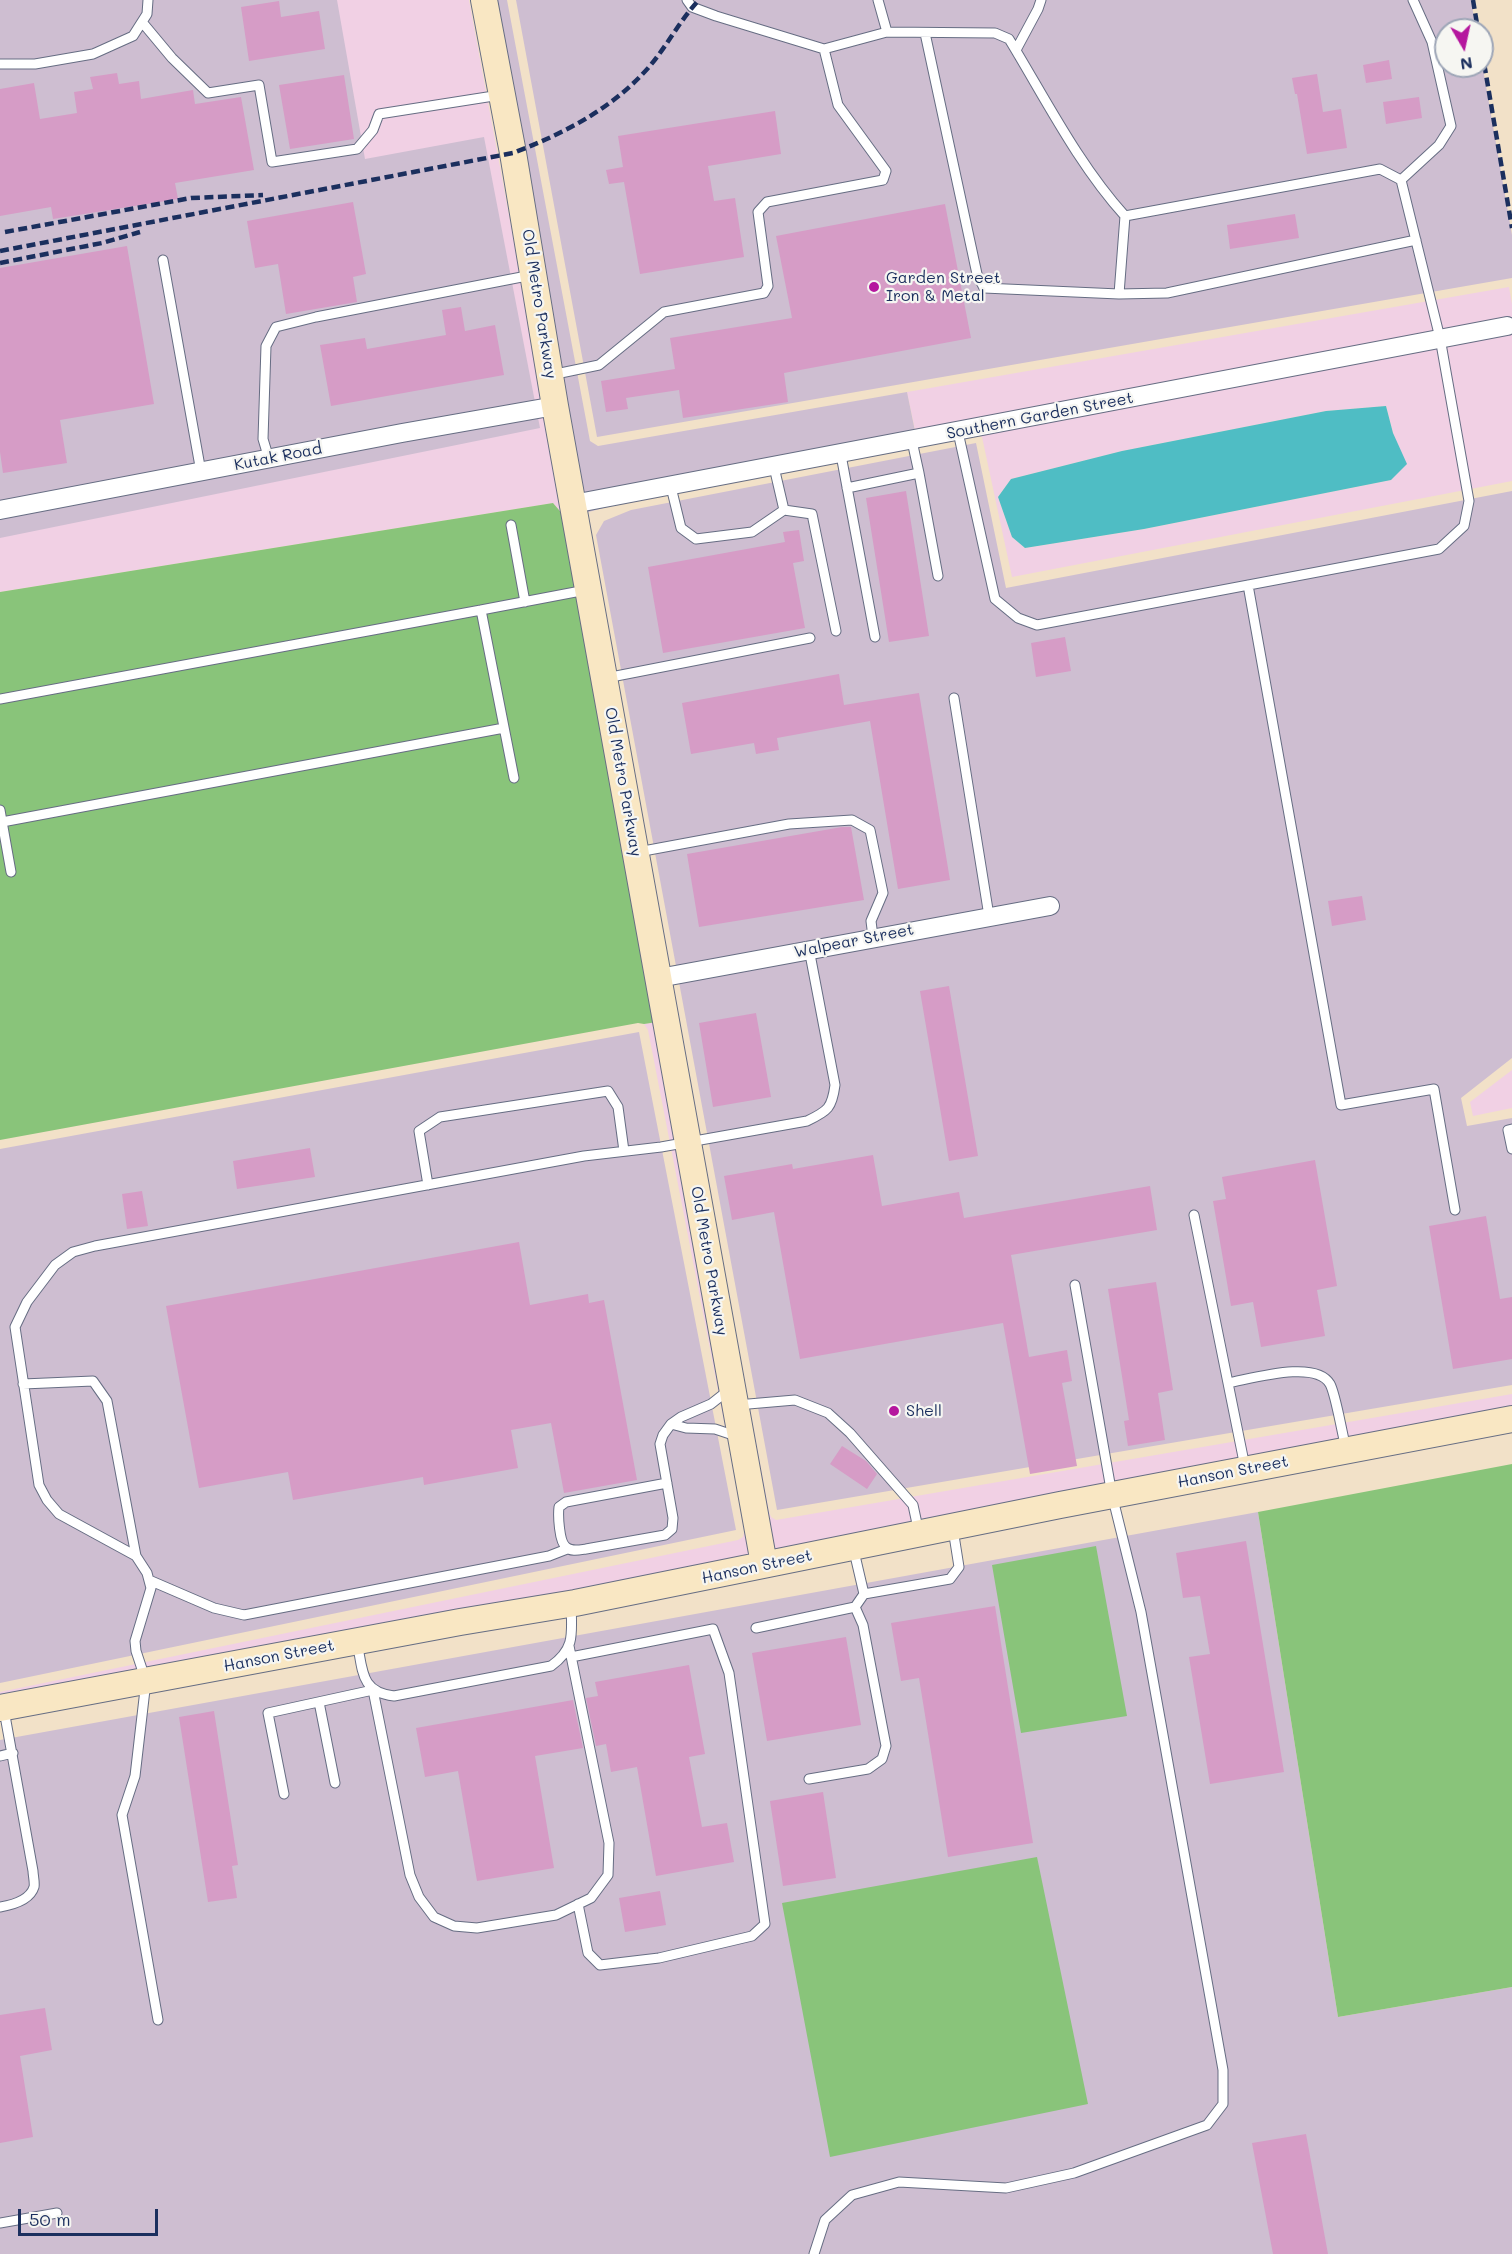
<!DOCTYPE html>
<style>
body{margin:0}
#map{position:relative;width:1512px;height:2254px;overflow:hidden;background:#f2e1c8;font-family:Mali,sans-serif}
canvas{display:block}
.north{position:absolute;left:1434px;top:18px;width:60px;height:60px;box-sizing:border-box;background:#f6f6f2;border:2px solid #9ea6b7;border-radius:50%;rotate:171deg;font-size:16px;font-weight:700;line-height:24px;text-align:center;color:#1b2f5e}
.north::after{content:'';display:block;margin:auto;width:21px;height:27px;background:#b5179e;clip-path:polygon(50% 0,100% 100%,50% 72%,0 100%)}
.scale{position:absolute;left:18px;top:2209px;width:140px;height:27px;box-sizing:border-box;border:3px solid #1b2f5e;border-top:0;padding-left:8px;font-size:18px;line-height:21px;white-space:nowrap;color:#1b2f5e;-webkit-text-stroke:4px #f6f6f2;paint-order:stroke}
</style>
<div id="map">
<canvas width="1512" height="2254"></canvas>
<div class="north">N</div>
<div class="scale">50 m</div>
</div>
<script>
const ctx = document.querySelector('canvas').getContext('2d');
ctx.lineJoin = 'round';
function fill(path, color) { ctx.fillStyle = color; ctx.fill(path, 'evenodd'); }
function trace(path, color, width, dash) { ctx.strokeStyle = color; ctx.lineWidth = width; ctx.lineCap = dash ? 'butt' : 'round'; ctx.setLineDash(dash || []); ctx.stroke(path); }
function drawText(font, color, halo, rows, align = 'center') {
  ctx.font = font + ' Mali,sans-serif'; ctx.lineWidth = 4.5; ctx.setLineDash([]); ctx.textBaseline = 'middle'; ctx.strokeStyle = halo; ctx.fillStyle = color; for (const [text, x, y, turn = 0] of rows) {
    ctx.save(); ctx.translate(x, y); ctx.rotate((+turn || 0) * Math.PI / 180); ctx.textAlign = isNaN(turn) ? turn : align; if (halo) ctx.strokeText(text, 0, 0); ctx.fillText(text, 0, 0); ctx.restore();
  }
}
fill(new Path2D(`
 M0,0H469L565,517L553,503L0,592Z
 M1509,287L1512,304V481L1012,577L982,437L977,434L916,435L907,392ZM1386,406L1393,433L1391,480L1144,529L1025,548L1012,537L998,497L1011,479L1122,451L1326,411Z
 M643,838L769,1512L771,1517L776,1520L1512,1394V1408L772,1552Z
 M657,1022L753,1556L692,1569L0,1698V1692L738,1540L743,1537L745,1529L648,1030L644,1024Z
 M1512,1070V1108L1473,1116L1470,1102Z`), '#f1d0e4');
fill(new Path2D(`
 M0,0H337L365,159L484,137L540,428L0,538Z
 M494,0H507L590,441L598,446L907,392L916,436L629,501L585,513Z
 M516,0H1471L1476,30H1446V66H1482V63L1512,235V278L597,437Z
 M976,443L1006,588L1512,491V1058L1461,1098L1467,1126L1512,1118V1385L777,1510L596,535L604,521L631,510Z
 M639,1032L736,1530L0,1683V1149Z
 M1258,1512L1338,2017L1512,1987V2254H0V1740Z`), '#cebed1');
fill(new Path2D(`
 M553,503L565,517L657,1022L644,1024L638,1023L0,1140V592Z
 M1512,1464V1987L1338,2017L1258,1512Z
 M1096,1546L1127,1716L1021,1733L992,1565Z
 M1037,1857L1088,2104L830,2157L782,1903Z`), '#89c47a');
fill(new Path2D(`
 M1386,406L1393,433L1407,464L1391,480L1144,529L1025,548L1012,537L998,497L1011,479L1122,451L1326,411Z`), '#4fbdc4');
fill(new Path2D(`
 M279,1L281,17L319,11L325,49L249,61L241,7Z
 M1389,60L1392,79L1366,83L1363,65Z
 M117,73L119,84L139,81L141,99L193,90L195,104L241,97L254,170L175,183L178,199L53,219L51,207L0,216V89L34,83L40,119L77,113L74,92L93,89L90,77Z
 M1317,74L1323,112L1341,109L1347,148L1307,154L1297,94H1295L1292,78Z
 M344,75L354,139L290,149L279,85Z
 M1419,97L1422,118L1386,124L1383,102Z
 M775,111L781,154L708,166L714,201L735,198L744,257L640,274L624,182L609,184L606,170L623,167L618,136Z
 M353,202L366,274L353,277L357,302L286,314L278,264L255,268L247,221Z
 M945,204L971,338L784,373L788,402L683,418L679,390L626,398L628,409L606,412L601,381L675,369L670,338L792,318L776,236Z
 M1295,214L1299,238L1230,249L1227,225Z
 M127,246L154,404L60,420L67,463L3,473L0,452V268Z
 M461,307L465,331L495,325L504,375L331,406L320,345L365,338L367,349L446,335L442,310Z
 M906,491L929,636L889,642L866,498Z
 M799,530L804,561L793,563L805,628L663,653L648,567L785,542L783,532Z
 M1065,637L1071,671L1036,677L1031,643Z
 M839,674L844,705L919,693L950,880L898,889L870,721L777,738L779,750L756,754L754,743L691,754L682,703Z
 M842,827H851L864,900L699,927L687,854Z
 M1362,896L1366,920L1332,926L1328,901Z
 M949,986L978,1156L949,1161L920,991Z
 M756,1013L771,1097L713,1107L699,1023Z
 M310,1148L315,1177L237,1189L233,1161Z
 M873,1155L882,1206L959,1192L964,1218L1150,1186L1157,1230L1011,1255L1029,1357L1067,1350L1072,1381L1062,1383L1077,1466L1030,1474L1003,1323L800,1359L774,1212L732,1220L724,1176L792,1164L793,1169Z
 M1315,1160L1337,1286L1317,1290L1325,1336L1261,1347L1253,1302L1231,1306L1213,1201L1226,1199L1222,1177Z
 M142,1191L148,1226L127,1229L122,1194Z
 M1486,1216L1500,1299L1512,1297V1359L1453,1369L1429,1226Z
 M519,1242L530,1305L588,1294L589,1303L604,1300L637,1480L564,1493L551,1423L511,1430L518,1468L424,1485L423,1477L293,1500L288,1472L199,1488L166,1306Z
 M1156,1282L1173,1390L1158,1393L1165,1440L1128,1446L1124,1421L1129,1420L1108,1289Z
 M842,1446L866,1461L877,1474L867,1489L830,1464Z
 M1246,1541L1284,1772L1210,1784L1189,1657L1210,1654L1200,1596L1183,1598L1176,1553Z
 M995,1606L1033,1843L948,1857L919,1678L901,1681L891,1623Z
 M846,1637L861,1725L767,1741L752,1653Z
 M689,1665L705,1754L689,1757L702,1827L727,1823L734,1862L656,1876L637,1767L611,1772L606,1744L596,1746L586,1698L598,1696L595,1682Z
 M573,1700L583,1748L535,1756L554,1868L477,1881L458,1771L425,1777L416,1728Z
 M214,1711L238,1865L232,1866L237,1898L208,1902L179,1717Z
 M823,1792L836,1878L783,1886L770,1801Z
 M660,1891L666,1925L625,1932L619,1898Z
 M45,2008L52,2050L20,2056L33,2137L0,2143V2015Z
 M1306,2134L1328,2254H1273L1252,2143Z`), '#d69cc6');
const lane = new Path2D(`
 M142,22L172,58L208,93L259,85L272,162L357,149L373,130L379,114L500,95
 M887,32L995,33L1009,39C1045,98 1078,164 1125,216L1380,169L1401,180L1440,338L1469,501L1464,526L1439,549L1037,625L1018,618L995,599L958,432
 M925,33L977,274L984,288L1119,294L1167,293L1416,240
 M824,49L887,32L878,0
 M1016,50L1038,9L1041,0
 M0,64H35L93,54L133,36L147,14L148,0
 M1401,180L1439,145L1451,126L1432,42L1413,0
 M163,260L201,472
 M1119,294L1125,216
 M551,375L599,365L664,312L764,293L768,286L758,212L767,202L883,180L886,171L838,105L824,49L716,16L692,7L687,0
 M841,455L875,637
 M269,459L263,439L266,346L276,327L316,317L532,275
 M774,467L784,510L812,514L836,631
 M919,473L938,576
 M671,487L681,528L696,539L752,532L784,510
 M847,488L919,473L912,441
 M511,525L525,602
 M1248,585L1341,1105L1434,1089L1455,1210
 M606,678L810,638
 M954,698L989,916
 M0,699L481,610
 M514,778L481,610L586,590
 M0,810L11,872
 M2,822L504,728
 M638,852L789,824L852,820L870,830L883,893L871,921L873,937
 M1512,1129L1508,1130L1512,1149
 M428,1185L419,1131L440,1117L608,1091L618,1107L624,1151
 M1194,1215L1245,1467
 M1228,1383C1251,1379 1316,1359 1330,1384C1336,1395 1342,1434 1346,1448
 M23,1384L93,1381L107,1401L136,1556
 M730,1389L711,1404L681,1417L671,1424L686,1428L715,1429L739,1437
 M737,1405L795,1400L828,1413L850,1433L913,1505L919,1533
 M667,1483L566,1502L559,1507C558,1515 559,1542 566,1547C571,1552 579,1550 586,1549L665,1535L672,1529L673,1518L660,1444L663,1435L671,1424
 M853,1547L864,1594
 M149,1580L214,1608L244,1615L549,1556L567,1549
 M756,1628L855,1607L864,1594L950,1579L959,1567L953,1529
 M357,1642C363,1670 360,1692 394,1696L551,1666C575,1649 572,1634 571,1606
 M571,1657L713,1629L729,1673L765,1924L752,1936L659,1958L600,1965L588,1953L578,1904
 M319,1702L335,1783
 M0,1756L13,1753
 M809,1779L868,1769L882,1759L886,1746L863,1625L855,1607
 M284,1794L268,1713L373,1690L410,1875L419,1897L434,1917L454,1926L477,1928L556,1915L591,1898L608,1875L609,1843L569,1646
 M0,1907C12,1905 30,1900 34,1887C35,1883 33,1875 33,1871L4,1710
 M158,2020L122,1815L135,1776L146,1681L136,1651L135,1641L151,1588L147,1573L136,1556L59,1514L47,1500L39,1485L15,1327L27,1302L55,1265L73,1252L95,1246L584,1156L661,1147L807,1121C828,1111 832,1108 835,1085L809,949
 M0,2223L57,2213
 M814,2254L825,2220L852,2195L899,2182L1006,2188L1074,2173L1207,2125L1223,2104V2070L1141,1612L1112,1495L1075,1285`);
const street = new Path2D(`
 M573,504L1507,326
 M0,510L402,433L555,406
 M659,978L1050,906`);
const secondary = new Path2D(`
 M484,0L513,153L555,406L764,1564
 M0,1708L460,1622L575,1603L1060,1505L1512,1419`);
trace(lane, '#666d83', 11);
trace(street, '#666d83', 20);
trace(secondary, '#666d83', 28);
trace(lane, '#fff', 9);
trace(street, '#fff', 18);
trace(secondary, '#f9e7c3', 26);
trace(new Path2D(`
 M1473,0L1478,30
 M1482,51L1512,228
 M5,232L191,198L263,195
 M0,251L513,153C565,133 612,109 649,67C667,46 680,20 699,0
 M0,263L102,243L140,232`), '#1b2f5e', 4.5, [9, 4.5]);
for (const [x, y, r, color] of [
 [874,287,6,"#b5179e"],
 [894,1411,6,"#b5179e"]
]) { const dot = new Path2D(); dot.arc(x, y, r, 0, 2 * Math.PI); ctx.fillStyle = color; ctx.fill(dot); trace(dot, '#f6f6f2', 2); }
drawText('16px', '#1b2f5e', '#f6f6f2', [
 ["Garden Street",886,278],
 ["Iron & Metal",886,296],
 ["Shell",906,1411]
], 'left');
drawText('16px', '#1b2f5e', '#f6f6f2', [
 ["Old Metro Parkway",539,304,81],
 ["Southern Garden Street",1040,416,-11],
 ["Kutak Road",278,457,-11],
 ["Old Metro Parkway",623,782,80],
 ["Walpear Street",854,941,-11],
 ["Old Metro Parkway",709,1261,80],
 ["Hanson Street",1233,1472,-11],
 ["Hanson Street",757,1567,-12],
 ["Hanson Street",279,1656,-11]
]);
</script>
